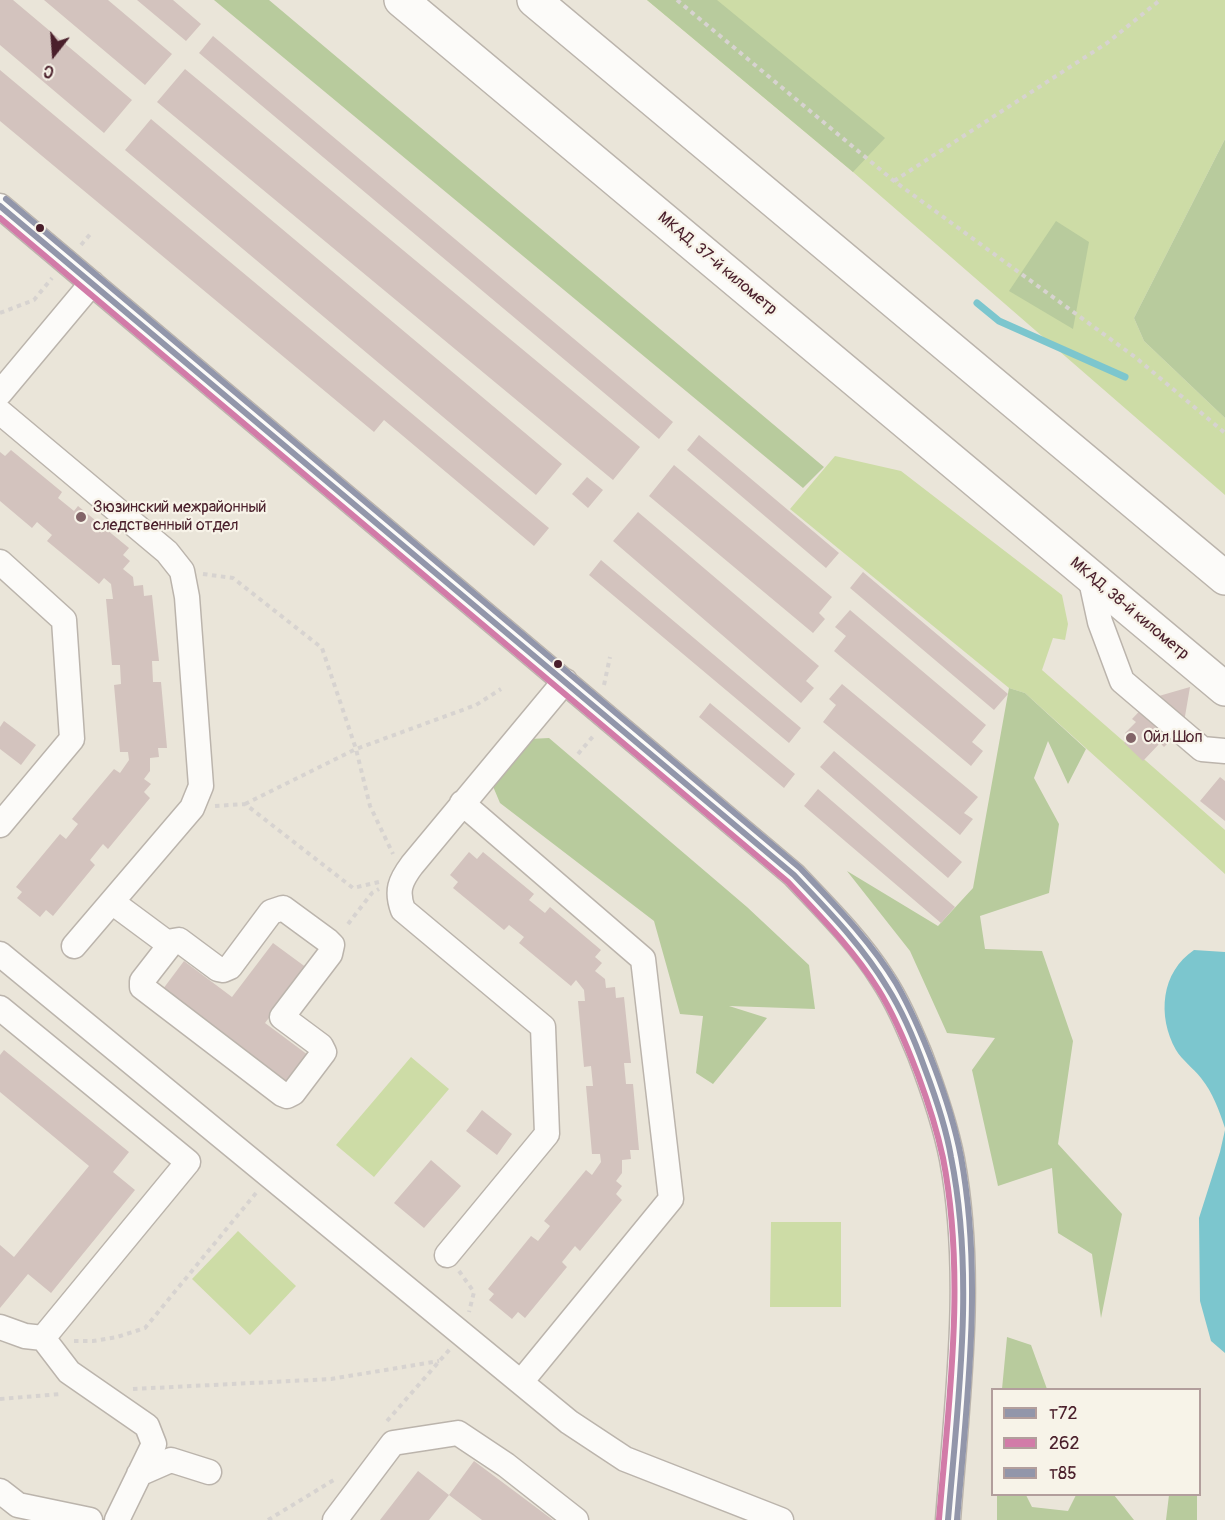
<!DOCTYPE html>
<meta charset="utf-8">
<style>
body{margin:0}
#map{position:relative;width:1225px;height:1520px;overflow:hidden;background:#eae5d9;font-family:Pangolin,sans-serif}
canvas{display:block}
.legend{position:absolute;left:991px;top:1388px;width:210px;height:108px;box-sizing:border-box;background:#f7f3e8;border:2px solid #b29e9c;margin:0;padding:8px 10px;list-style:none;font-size:18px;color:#4a1f2b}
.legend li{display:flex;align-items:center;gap:12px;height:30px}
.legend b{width:30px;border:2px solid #b29e9c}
.north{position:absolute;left:24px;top:24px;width:60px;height:60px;-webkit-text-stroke:4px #f7f3e8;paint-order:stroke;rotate:197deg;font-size:16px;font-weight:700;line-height:24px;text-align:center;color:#4a1f2b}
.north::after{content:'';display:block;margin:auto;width:21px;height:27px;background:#4a1f2b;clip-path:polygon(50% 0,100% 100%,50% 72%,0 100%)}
</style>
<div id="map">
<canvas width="1225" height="1520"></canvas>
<ul class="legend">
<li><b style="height:8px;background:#9296aa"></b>т72</li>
<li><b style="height:8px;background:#d27ba8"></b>262</li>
<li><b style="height:8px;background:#9296aa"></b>т85</li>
</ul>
<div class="north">С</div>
</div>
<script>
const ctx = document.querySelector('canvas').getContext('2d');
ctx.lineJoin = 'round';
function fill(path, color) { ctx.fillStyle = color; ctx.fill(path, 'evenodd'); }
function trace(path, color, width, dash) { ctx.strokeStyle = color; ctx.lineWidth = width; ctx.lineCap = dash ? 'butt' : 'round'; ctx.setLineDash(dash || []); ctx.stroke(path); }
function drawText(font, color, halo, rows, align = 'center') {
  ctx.font = font + ' Pangolin,sans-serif'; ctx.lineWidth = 4.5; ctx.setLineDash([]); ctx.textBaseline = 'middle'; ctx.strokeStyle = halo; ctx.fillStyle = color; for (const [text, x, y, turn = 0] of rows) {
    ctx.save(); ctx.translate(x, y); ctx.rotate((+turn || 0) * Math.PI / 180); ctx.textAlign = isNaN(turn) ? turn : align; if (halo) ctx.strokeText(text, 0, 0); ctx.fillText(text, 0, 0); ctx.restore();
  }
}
fill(new Path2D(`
 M647,0H1225V139L1134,318L1144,341L1225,418V495L853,172Z
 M835,456L901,471L1062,595L1068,624L1065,640L1053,638L1042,670L1225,830V874L1025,693L1009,688L790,509Z
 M411,1057L449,1089L374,1177L336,1145Z
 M771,1222H841V1307H770Z
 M238,1231L296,1286L250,1335L192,1279Z`), '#cddca6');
fill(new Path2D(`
 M214,0H269L824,467L803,488Z
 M647,0H717L885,138L853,172Z
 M1225,139V418L1144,341L1134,318Z
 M1056,221L1089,242L1073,329L1009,291Z
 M1009,688L1025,693L1086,749L1068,784L1048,741L1034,778L1059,824L1049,893L980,916L985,949L1042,951L1073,1041L1058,1144L1122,1214L1101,1318L1092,1254L1058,1233L1052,1168L998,1186L972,1070L995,1038L947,1033L910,951L847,871L938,926L973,888Z
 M549,738L747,907L809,965L815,1009L729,1006L767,1018L713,1084L696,1073L703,1016L680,1014L654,921L500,803L492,784L530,739Z
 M1007,1337L1031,1345L1047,1389H1002Z
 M997,1494L1026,1495L1032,1507L1068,1511L1076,1495H1114L1134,1520H997Z
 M1169,1495H1197V1520H1166Z`), '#b8cb9d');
fill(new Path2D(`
 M1194,950L1225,952V1128C1219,1110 1213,1093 1201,1078C1193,1068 1182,1060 1176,1050C1157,1016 1161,972 1194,950Z
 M1225,1130V1353L1211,1341L1200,1301L1199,1218L1220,1152Z`), '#7cc6ce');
trace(new Path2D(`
 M977,303L999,321L1125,377`), '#7cc6ce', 7);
fill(new Path2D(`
 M0,0H13L132,100L104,133L0,45Z
 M44,0H108L172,54L145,85Z
 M137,0H173L201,24L186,41Z
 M213,36L673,422L659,439L199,53Z
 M185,69L640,447L613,480L157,102Z
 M0,70L549,528L534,546L384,420L374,432L0,121Z
 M151,119L562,464L536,495L125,150Z
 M699,435L839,553L826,568L687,450Z
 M11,450L62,492L58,498L74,511L78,506L129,548L123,555L130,561L123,569L133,577L134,586L143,585L144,596L152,595L159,661H152L153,682H161L167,748H158L159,757L150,758V771L144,779L151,784L144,792L150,798L108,849L103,844L90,860L95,865L53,916L46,910L40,917L17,898L22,892L16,887L60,834L66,839L78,824L72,819L114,769L120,773L129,760L128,752H120L114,685L121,684L120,665H112L106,599H113L111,584L104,578L99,584L47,541L52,535L37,522L32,528L0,501V452L5,456Z
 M674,465L832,597L819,613L825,619L813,633L649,496Z
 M587,477L603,490L588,508L572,494Z
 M638,512L819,666L806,681L814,688L801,703L613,541Z
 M601,560L801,728L789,743L589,575Z
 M863,572L1008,694L994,710L850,588Z
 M850,610L986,725L972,742L983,751L971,766L834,651L846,636L835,627Z
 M842,684L978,797L964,813L973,819L960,835L823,722L836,705L829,699Z
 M1190,687L1183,728L1164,747L1160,743L1143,761L1124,743L1130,738L1125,733L1136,722L1132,719L1152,698Z
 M710,703L795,774L784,788L699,717Z
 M4,721L36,745L21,765L0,749V727Z
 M834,751L962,862L948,878L820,767Z
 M1220,777L1225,781V821L1200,801Z
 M818,789L955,907L941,923L804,806Z
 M469,852L477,859L483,852L534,894L529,900L545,913L550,907L601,950L595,957L602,963L595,971L605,979L606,988L615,987L616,998L624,997L631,1063H624L626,1084H633L639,1150H630L631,1159L622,1160V1173L616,1181L622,1186L616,1194L622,1200L580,1251L575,1246L562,1262L567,1267L525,1318L518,1312L512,1319L489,1300L494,1294L488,1289L531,1236L538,1241L550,1226L544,1221L586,1170L592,1175L601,1162L600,1154H592L586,1086H593L591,1066L584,1067L578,1001H585L584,990L576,980L571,986L519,943L524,937L509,925L504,930L453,888L458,882L450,875Z
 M273,943L307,968L265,1023L308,1055L287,1083L163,989L184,961L232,997Z
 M4,1050L129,1152L113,1172L135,1190L51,1293L28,1274L0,1308V1245L14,1257L89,1166L0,1092V1055Z
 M482,1110L512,1134L497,1155L466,1131Z
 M431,1160L461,1186L424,1228L394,1203Z
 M474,1461L553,1520H482L449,1495L429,1520H380L418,1471L449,1495Z`), '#d3c3be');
const minor = new Path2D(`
 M0,206L794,875C824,907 858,940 882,978C898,1002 909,1029 920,1055C933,1089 945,1123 952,1159C974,1277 957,1401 948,1520
 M0,393L92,283
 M0,412L167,552L182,571L187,597L201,786L192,808L74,946
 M0,562L64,620L72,739L0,825
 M1090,576L1100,622L1122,681L1202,749L1225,751
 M462,803L643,959L671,1199L521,1382
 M112,902L170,945L142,981V987L282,1094L287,1096L293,1093L324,1052L321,1046L282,1017L330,954L332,945L328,941L283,908L271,912L230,967L223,970L218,969L179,940L173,941L170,945
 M0,954L569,1422L625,1459L781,1520
 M0,1008L188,1162L43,1338L25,1336L0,1327
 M447,1255L547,1134L543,1027L403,910C396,891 400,881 412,865L565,681
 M43,1338L69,1372L147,1426L154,1444L117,1520
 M139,1474L171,1460L209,1472
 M0,1491L18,1505L90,1520
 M335,1520L393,1443L458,1433L506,1465L576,1520`);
const highway = new Path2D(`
 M401,0L1225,689
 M534,0L1225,578`);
trace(minor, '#bbb4ac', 27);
trace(highway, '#bbb4ac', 36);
trace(new Path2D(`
 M677,0L894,181L1135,357L1225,433
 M894,181L1107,43L1160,0
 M81,245L92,232
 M0,313L34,300L52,278
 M203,574L233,578L322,648L356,749L370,806L393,854
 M604,685L610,657
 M578,754L595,734
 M245,804L356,749L476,705L501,689
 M215,806L245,804L353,888L379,882
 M348,924L372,893L379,889
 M459,1271L474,1292L469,1312
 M74,1341H93L117,1337L145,1328L256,1193
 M133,1389L331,1379L439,1361
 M0,1399L60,1394
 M387,1421L450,1349
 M268,1520L337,1478`), '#d7d3d0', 4, [4.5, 4.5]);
trace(minor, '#fcfbf9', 24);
trace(highway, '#fcfbf9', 33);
trace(new Path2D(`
 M0,206L794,875C827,910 862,945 887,987C903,1012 915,1041 925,1069C936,1098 946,1127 951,1157C975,1276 958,1400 948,1520`), '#9296aa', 6);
trace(new Path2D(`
 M0,218L788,882C820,916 853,949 878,989C895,1016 907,1046 918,1075C928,1102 937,1130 943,1158C966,1276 949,1400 939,1519`), '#d27ba8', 6);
trace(new Path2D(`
 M6,199L800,868C834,904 870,940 896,983C911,1009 923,1037 934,1066C945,1095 955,1126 961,1157C983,1277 967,1400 957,1520`), '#9296aa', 6);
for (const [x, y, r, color] of [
 [40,228,5,"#4a1f2b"],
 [81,517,6,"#826468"],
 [558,664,5,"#4a1f2b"],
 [1131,738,6,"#826468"]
]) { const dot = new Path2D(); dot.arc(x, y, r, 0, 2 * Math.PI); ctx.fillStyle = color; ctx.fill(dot); trace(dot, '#f7f3e8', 2); }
drawText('16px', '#4a1f2b', '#f7f3e8', [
 ["МКАД, 37-й километр",717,264,40],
 ["МКАД, 38-й километр",1129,609,40]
]);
drawText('16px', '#4a1f2b', '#f7f3e8', [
 ["Зюзинский межрайонный",93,508],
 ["следственный отдел",93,526],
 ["Ойл Шоп",1143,738]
], 'left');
</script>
